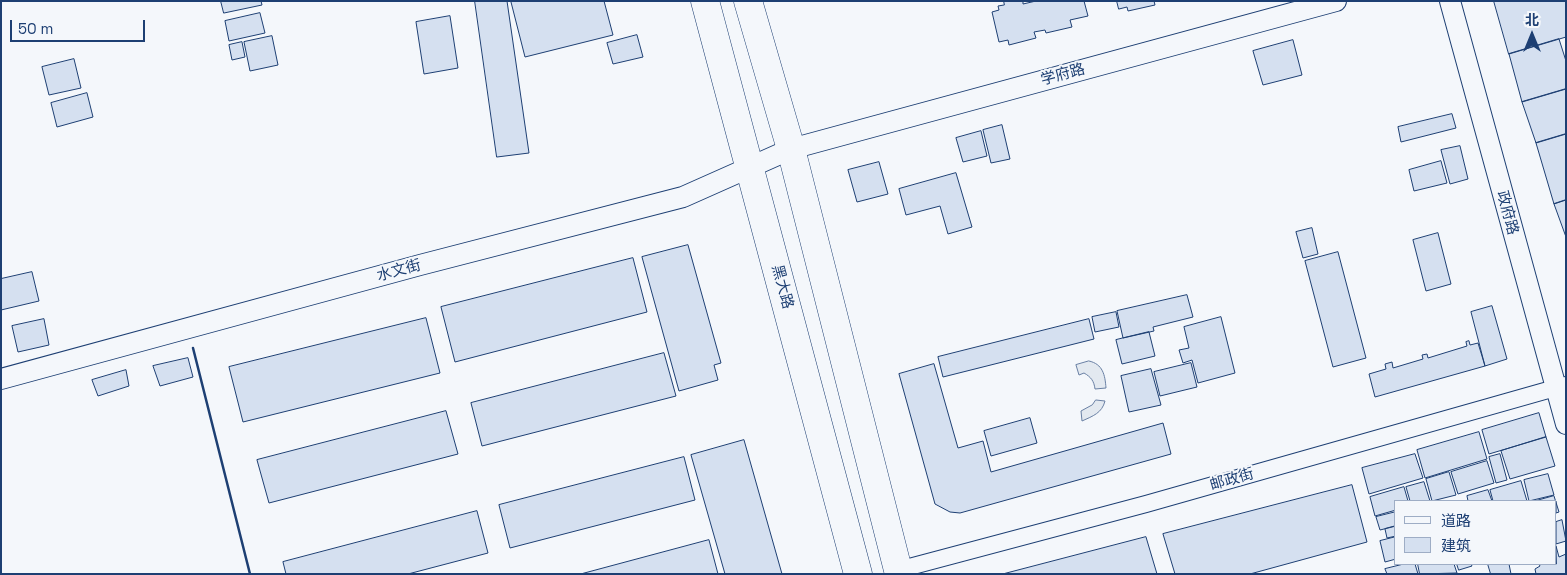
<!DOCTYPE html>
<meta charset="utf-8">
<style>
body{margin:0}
#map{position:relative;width:1567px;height:575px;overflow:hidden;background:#f4f7fb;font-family:"Space Grotesk","Noto Sans SC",sans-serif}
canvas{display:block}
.frame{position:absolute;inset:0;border:2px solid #1d3f73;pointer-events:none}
.legend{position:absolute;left:1394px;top:500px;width:162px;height:65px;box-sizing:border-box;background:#f4f7fb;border:1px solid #9eadc5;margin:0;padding:6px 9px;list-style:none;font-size:15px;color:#1d3f73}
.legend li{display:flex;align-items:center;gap:10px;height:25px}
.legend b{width:25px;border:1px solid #9eadc5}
.north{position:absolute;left:1507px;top:10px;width:50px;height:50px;-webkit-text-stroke:4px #f4f7fb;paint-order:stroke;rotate:0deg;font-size:14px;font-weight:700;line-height:20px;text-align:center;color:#1d3f73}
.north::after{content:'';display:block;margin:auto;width:18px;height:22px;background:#1d3f73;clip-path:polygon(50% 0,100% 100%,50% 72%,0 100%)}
.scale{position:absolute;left:10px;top:20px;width:135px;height:22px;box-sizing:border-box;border:2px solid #1d3f73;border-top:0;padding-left:6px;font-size:15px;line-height:18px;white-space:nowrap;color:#1d3f73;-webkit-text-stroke:4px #f4f7fb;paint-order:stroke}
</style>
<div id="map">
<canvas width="1567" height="575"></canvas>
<div class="frame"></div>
<ul class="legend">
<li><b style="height:6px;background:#f4f7fb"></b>道路</li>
<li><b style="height:14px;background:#d5e0f0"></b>建筑</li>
</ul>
<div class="north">北</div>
<div class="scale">50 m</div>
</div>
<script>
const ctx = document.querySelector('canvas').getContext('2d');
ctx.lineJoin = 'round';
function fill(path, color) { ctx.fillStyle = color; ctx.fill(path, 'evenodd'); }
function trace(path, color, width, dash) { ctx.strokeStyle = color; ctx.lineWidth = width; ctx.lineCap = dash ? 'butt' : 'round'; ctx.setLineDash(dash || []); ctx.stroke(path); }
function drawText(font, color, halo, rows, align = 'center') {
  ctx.font = font + ' "Space Grotesk","Noto Sans SC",sans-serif'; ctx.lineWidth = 4; ctx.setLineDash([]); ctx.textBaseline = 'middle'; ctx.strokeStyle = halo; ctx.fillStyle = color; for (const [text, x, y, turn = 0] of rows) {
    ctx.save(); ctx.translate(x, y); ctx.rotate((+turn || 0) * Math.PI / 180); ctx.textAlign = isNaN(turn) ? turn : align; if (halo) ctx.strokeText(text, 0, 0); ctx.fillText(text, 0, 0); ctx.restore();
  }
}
const green = new Path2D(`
 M1089,361C1103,364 1105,375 1106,388L1095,389C1094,381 1091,377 1084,373L1079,375L1076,365Z
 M1096,400L1105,401C1102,413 1093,416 1082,421L1081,411L1092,405Z`);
fill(green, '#e3e9f0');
trace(green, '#687fa3', 1);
const building = new Path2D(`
 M221,1H261L262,5L224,13Z
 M475,1H507L529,153L497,157Z
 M515,1H604L613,35L525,57L511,2Z
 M1004,1H1023V4L1036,1H1084L1088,16L1070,20L1072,27L1046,33L1045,30L1034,32L1036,38L1009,45L1008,40L999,42L992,12L999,10L998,6L1004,5Z
 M1117,1H1154L1155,5L1128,11L1127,7L1119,9Z
 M1494,1H1566V37L1509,54Z
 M260,13L265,33L229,41L225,21Z
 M450,16L458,68L424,74L416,22Z
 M637,35L643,57L613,64L607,43Z
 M272,36L278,65L250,71L244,42Z
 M1559,39L1566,61V89L1522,102L1509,54Z
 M1293,40L1302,75L1263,85L1253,51Z
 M242,42L245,57L232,60L229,45Z
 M74,59L81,88L49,95L42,67Z
 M1566,89V134L1536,143L1522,102Z
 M87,93L93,117L57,127L51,103Z
 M1452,114L1456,128L1401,142L1398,127Z
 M1002,125L1010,159L991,163L983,130Z
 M981,131L987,156L963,162L956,138Z
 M1566,134V200L1554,204L1536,143Z
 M1460,146L1468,179L1450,184L1441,150Z
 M1441,161L1447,183L1414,191L1409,170Z
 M879,162L888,194L857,202L848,170Z
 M956,173L972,227L948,234L940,206L906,215L899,189Z
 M1566,200V237L1554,204Z
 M1312,228L1318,254L1303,258L1296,232Z
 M1438,233L1451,284L1426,291L1413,240Z
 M688,245L721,363L714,365L718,380L679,391L642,257Z
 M1338,252L1366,358L1333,367L1305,261Z
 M633,258L647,312L455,362L441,307Z
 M32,272L39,301L1,310V279Z
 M1187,295L1193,317L1153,327L1154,331L1123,338L1117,311Z
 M1492,306L1507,359L1485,366L1471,312Z
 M1116,312L1119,327L1095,332L1092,317Z
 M1221,317L1235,373L1198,383L1192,360L1183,363L1179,350L1189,348L1184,327Z
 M426,318L440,373L243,422L229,367Z
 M44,319L49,345L18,352L12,326Z
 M1089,319L1094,339L943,377L938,357Z
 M1149,332L1155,356L1122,364L1116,340Z
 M1469,341L1470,345L1478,343L1485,366L1375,397L1369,374L1386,369L1385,364L1392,362L1393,368L1423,359L1422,355L1427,354L1428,358L1467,346L1466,342Z
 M664,353L676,396L482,446L471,403Z
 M188,358L193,377L160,386L153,366Z
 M1191,363L1197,387L1160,396L1154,372Z
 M934,364L958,448L983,441L991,472L1163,423L1171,454L960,513L950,512L935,504L899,374Z
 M1151,369L1161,405L1129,412L1121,376Z
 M126,370L129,386L98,396L92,380Z
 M446,411L458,454L269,503L257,460Z
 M1539,413L1546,437L1489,454L1482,430Z
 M1030,418L1037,443L991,456L984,431Z
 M1479,432L1487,459L1425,478L1417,450Z
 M1546,437L1555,466L1510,479L1501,451Z
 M744,440L782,574H725L691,455Z
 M1415,454L1423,478L1369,494L1362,468Z
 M1500,454L1507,480L1496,483L1489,457Z
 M684,457L695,500L510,548L499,505Z
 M1487,461L1494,483L1458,494L1451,472Z
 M1449,472L1456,495L1432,501L1426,479Z
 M1548,474L1554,495L1529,501L1524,480Z
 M1521,481L1527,501H1493L1490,490Z
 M1424,482L1430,501H1410L1406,487Z
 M1352,485L1367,542L1250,574H1175L1163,534Z
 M1404,487L1408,501H1396V510L1375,516L1370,497Z
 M1488,490L1492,501H1468L1467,496Z
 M1554,496L1559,512L1556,513V501H1535Z
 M477,511L488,553L408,574H286L283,562Z
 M1396,512V526L1380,530L1376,517Z
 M1562,520L1566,541L1556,544V522Z
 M1396,526V536L1387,538L1385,529Z
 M1146,537L1157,574H1003Z
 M1396,537V559L1385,562L1380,541Z
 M709,540L718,574H581Z
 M1556,546L1559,557L1566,554V574H1536L1535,569L1540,566L1539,564H1556Z
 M1404,564H1415L1418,574H1387L1385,569Z
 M1418,564H1454L1457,573L1420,574Z
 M1457,564H1471L1472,566L1459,570Z
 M1488,564H1509L1511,574H1491Z`);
fill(building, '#d5e0f0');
trace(building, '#1d3f73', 1);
const minor = new Path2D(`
 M898,570L1146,504L1566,385`);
const tertiary = new Path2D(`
 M1450,1L1566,424
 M1,379L420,265L683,197L791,149L1336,1`);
const trunk = new Path2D(`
 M705,1L858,574
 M748,1L791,149L899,574`);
trace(minor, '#1d3f73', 18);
trace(tertiary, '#1d3f73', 22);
trace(trunk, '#1d3f73', 29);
trace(minor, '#f4f7fb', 16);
trace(tertiary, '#f4f7fb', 20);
trace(trunk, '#f4f7fb', 28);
trace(new Path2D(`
 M193,348L250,574`), '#1d3f73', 2.5);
drawText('15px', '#1d3f73', '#f4f7fb', [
 ["学府路",1063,75,-15],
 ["政府路",1507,213,75],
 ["水文街",399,271,-15],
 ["黑大路",782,287,75],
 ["邮政街",1232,480,-16]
]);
</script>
